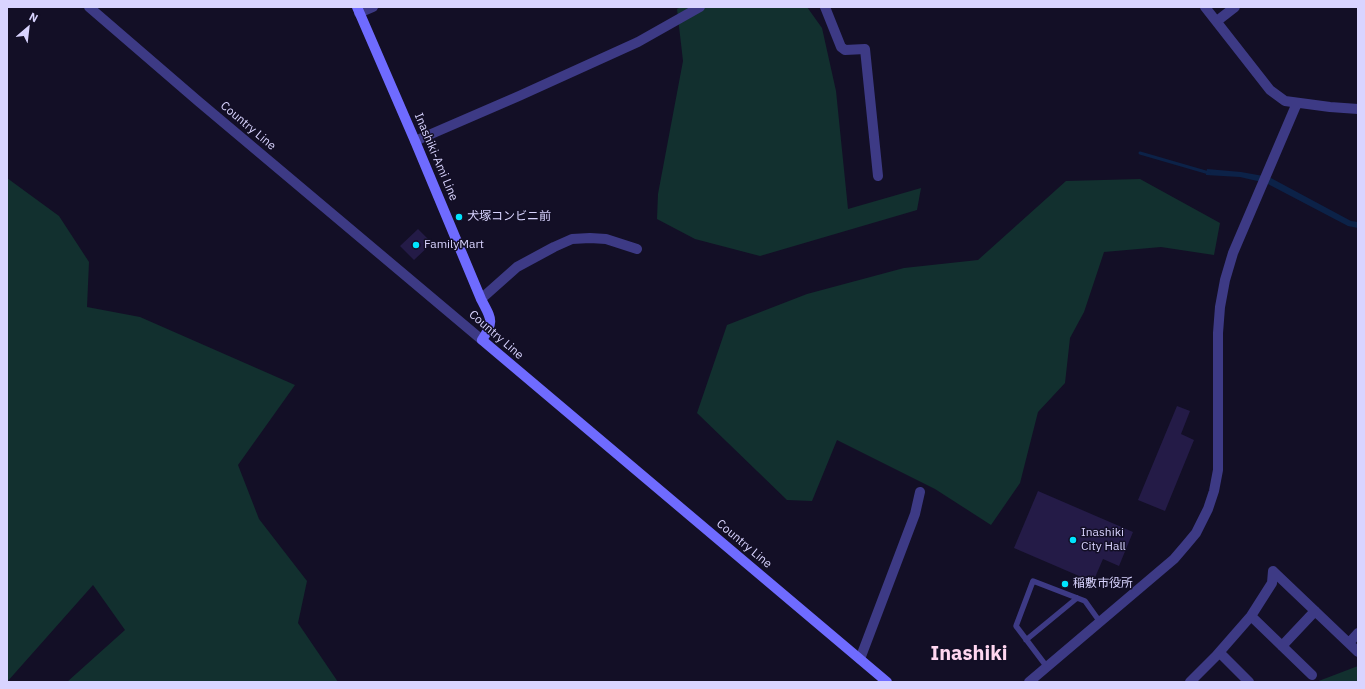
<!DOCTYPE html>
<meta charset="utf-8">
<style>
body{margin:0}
#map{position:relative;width:1365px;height:689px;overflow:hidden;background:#130f26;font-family:"IBM Plex Sans",sans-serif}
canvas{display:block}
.frame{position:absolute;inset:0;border:8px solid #d9d4ff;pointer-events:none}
.north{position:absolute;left:8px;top:8px;width:40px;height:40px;-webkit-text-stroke:3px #130f26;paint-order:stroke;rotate:28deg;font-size:11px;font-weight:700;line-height:16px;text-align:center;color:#d9d4ff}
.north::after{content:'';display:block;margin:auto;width:14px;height:18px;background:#d9d4ff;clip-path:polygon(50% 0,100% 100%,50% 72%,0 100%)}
</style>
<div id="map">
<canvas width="1365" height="689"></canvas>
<div class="frame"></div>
<div class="north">N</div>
</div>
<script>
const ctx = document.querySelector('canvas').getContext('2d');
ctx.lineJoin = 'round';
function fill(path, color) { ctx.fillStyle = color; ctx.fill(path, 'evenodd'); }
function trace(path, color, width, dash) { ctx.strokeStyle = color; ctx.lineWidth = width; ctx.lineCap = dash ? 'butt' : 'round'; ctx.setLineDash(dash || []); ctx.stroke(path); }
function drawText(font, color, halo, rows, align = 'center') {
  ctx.font = font + ' "IBM Plex Sans","Noto Sans JP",sans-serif'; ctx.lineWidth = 3; ctx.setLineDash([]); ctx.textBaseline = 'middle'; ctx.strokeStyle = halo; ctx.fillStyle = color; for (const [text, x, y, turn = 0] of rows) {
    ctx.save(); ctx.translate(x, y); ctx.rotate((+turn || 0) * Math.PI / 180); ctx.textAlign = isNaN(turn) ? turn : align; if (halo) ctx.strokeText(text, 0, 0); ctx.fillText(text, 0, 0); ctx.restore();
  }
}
fill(new Path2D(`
 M681,7H807L822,28L836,91L848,209L921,188L917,210L760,256L695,239L657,219L658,194L683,61L677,9Z
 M7,178L59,216L89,262L87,307L140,317L295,385L238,465L259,519L307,581L298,623L338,682H67L125,630L93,585L7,682Z
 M1140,179L1220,223L1214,255L1161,247L1104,252L1084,312L1070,338L1065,383L1038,412L1020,483L991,525L935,489L837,440L812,501L787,500L697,413L727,325L807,294L904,268L978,260L1066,181Z
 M1358,666V682H1316Z`), '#12302f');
fill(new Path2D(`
 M1207,169L1241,172L1269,177L1351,221L1358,222V228L1348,226L1266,183L1240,177L1206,175Z`), '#0c2248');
trace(new Path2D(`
 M1140,153L1209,173`), '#0c2248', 3);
fill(new Path2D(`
 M418,229L432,243L414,260L400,246Z
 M1177,406L1190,411L1181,434L1194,440L1165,511L1138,500Z
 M1038,491L1133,532L1119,566L1103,559L1093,582L1014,548Z`), '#241b47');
trace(new Path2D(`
 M1026,640L1077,598
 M1047,667L1016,626L1033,581L1085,601L1100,622`), '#3d3a85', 5.5);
trace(new Path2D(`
 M825,7L841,47L845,50L865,49L878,176
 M359,13L373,7
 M1217,21L1235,7
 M415,141L519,96L638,42L700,7
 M481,299L517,267L554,247L572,239L590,238L606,239L637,249
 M1273,571L1358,652
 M1251,616L1312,675
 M1349,643L1358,633
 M1282,646L1315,611
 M1220,653L1249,682
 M860,659L915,514L920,492
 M1190,682L1216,656L1251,616L1272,583L1273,571`), '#3d3a85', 10);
trace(new Path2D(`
 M89,7L198,101L482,340
 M1205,7L1270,90L1285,101L1330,107L1358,109
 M1029,682L1174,559L1186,545L1196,533L1208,509L1214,491L1218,470V333L1220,307L1225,280L1233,253L1297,103`), '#3d3a85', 10);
trace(new Path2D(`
 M357,7L415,141L481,299C491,319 495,320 482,340L887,682`), '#6f6bff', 10);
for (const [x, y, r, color] of [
 [459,217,4,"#00e5ff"],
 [416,245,4,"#00e5ff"],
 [1073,540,4,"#00e5ff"],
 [1065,584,4,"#00e5ff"]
]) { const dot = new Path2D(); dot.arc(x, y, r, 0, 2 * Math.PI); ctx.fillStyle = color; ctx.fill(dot); trace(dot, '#130f26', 1.5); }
drawText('12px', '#d9d4ff', '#130f26', [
 ["Country Line",248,126,40],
 ["Inashiki-Ami Line",436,157,67],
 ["Country Line",496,335,41],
 ["Country Line",744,544,40]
]);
drawText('12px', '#d9d4ff', '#130f26', [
 ["犬塚コンビニ前",467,217],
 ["FamilyMart",424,245],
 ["Inashiki",1081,533],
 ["City Hall",1081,547],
 ["稲敷市役所",1073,584]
], 'left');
drawText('bold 20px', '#ffd6f0', '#130f26', [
 ["Inashiki",969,654]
]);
</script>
